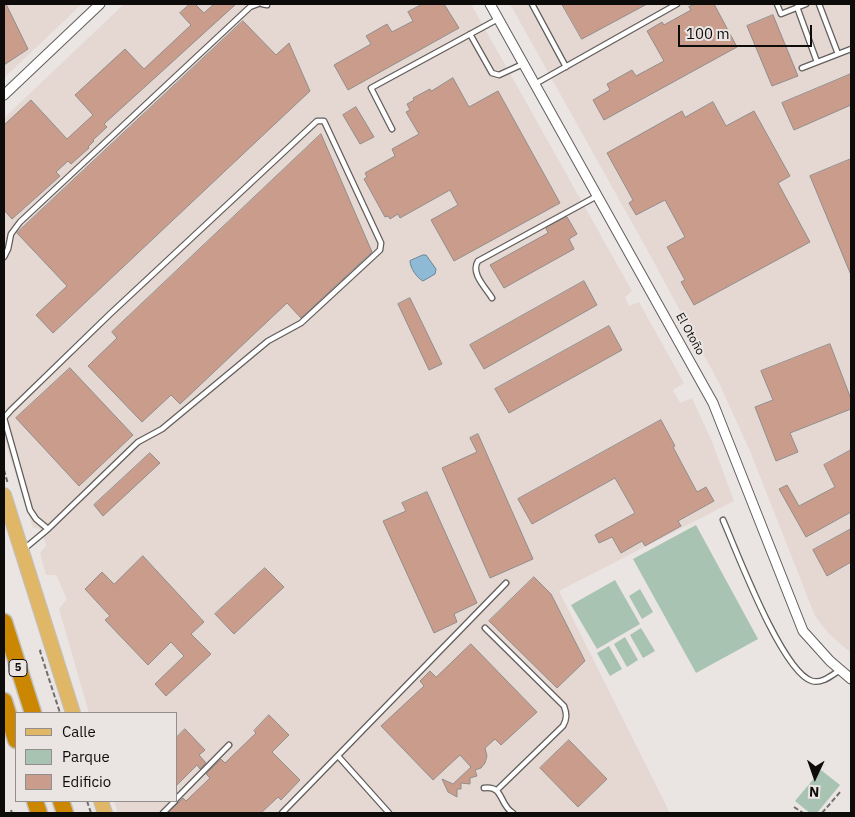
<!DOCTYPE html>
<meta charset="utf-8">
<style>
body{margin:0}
#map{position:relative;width:855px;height:817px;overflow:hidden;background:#eae5e3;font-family:"IBM Plex Sans",sans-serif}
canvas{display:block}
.frame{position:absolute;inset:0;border:5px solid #0d0c0b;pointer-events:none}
.legend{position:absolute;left:15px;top:712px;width:162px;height:90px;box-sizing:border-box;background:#eae5e3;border:1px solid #928e8d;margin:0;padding:6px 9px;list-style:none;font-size:15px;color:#0d0c0b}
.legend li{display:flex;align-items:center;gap:10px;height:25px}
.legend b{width:25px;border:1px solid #928e8d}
.north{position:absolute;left:790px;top:752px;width:50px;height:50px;-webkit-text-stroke:4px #eae5e3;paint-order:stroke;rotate:183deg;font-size:14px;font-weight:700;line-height:20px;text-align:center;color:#0d0c0b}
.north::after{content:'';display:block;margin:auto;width:18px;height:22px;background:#0d0c0b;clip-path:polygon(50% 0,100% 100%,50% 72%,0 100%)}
.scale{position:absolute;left:678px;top:25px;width:134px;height:22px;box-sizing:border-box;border:2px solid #0d0c0b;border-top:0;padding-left:6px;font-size:15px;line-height:18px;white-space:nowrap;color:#0d0c0b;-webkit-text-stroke:4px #eae5e3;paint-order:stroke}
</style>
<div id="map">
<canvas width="855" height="817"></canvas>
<div class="frame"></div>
<ul class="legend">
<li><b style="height:6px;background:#e0b767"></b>Calle</li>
<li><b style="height:14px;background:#a8c3b1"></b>Parque</li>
<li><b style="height:14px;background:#ca9c8c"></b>Edificio</li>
</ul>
<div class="north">N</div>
<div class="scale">100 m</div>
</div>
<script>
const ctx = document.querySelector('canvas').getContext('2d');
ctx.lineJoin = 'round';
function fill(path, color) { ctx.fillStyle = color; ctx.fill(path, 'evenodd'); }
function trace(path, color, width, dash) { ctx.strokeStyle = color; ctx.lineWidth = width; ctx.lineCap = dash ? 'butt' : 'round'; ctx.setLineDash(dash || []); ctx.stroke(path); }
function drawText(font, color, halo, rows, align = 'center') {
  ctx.font = font + ' "IBM Plex Sans",sans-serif'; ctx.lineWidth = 4; ctx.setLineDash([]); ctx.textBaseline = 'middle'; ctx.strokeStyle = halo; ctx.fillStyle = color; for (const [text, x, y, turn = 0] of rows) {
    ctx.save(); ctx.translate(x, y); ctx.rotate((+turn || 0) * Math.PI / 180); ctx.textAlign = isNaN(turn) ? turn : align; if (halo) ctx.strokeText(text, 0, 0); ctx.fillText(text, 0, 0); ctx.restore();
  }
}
fill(new Path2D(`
 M4,4H82L4,78Z
 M124,4H471L632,291L625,297L629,306L639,302L684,383L673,390L680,403L692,398L711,439L734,501L559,591L670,813H118L114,801H176V713H89L59,609L67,599L56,575H46L40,553L46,546L43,534L40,529L33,528L4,438V118Z
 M510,4H851V653L829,634L815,616L750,451L720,385L650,255Z`), '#e5d8d2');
fill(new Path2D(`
 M696,525L758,639L696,673L633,559Z
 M615,580L640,624L597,649L571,605Z
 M640,589L653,612L642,619L629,596Z
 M641,628L655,651L643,658L630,635Z
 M625,637L638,660L627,667L614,644Z
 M609,646L622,669L610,676L597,653Z
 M821,770L840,785L817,813H810L795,801Z`), '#a8c3b1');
const water = new Path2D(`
 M423,255H426L436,269L435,274L423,281C417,278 410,268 410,261Z`);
fill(water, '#8fbad5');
trace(water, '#688698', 1);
const building = new Path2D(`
 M4,4H6L28,49L4,65Z
 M190,4H195L204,13L214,4H236L104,124L107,127L93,140L94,141L88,147L89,148L71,164L68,161L56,172L60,176L12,219L4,210V125L31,100L67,139L93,115L75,95L125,49L144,69L191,25L180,13Z
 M423,4H444L459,28L348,90L334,65L371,44L366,36L387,24L392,32L413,21L408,12Z
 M562,4H647L582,39Z
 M695,4H714L737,47L604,120L593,100L610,90L607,84L632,70L636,76L664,61L647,31L662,22L664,25L691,10L689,7Z
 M773,15L798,76L772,86L747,26Z
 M243,21L276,55L289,43L310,91L53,333L36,315L67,286L17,233Z
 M851,74V105L794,130L782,103Z
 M453,78L469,107L498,91L560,203L454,261L431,220L458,205L450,190L400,218L398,214L390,219L388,216L385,217L364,179L367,177L365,173L395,156L392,149L419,134L406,112L410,110L407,104L414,100L413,98L430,89L431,91Z
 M713,102L726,126L754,111L790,176L778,183L810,242L694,305L681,282L685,280L667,247L685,237L665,200L636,215L629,203L633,200L607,153L682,111L685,117Z
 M356,107L374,137L360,144L343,115Z
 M321,134L372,252L301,318L287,303L180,404L171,395L142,422L88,366L117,338L112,332Z
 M851,159V275L810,176Z
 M567,217L577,234L569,239L574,249L504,288L490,265L548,233L546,228Z
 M584,281L597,305L484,369L470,345Z
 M410,298L442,364L429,370L398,304Z
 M609,326L622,350L509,413L495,389Z
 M830,344L851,399V409L790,433L798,452L776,461L755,407L773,400L761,371Z
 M70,368L133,435L79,486L16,418Z
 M661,420L675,446L673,447L697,492L706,487L714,501L678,521L681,526L645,546L642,541L621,553L612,537L599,543L595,535L635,513L615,478L532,524L518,499Z
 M478,434L533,559L490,578L442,468L477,452L470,438Z
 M851,450V512L806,537L779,489L787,485L799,506L835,487L824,465Z
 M150,453L160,463L103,516L94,505Z
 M427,492L477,603L454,614L457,622L434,633L383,521L406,511L402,503Z
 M851,529V562L827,576L813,550Z
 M143,556L204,622L191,634L211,654L166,696L155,684L184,656L171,642L148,665L105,620L110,616L85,589L102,572L114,584Z
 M265,568L284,587L234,634L215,614Z
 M534,577L551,594L585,661L557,688L489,621Z
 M471,644L537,712L501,745L495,739L485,748L487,756L485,763L481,768L475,770L477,776L470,778V784L461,783V789H457V797L448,792L442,779L453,784L471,767L460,755L433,780L381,726L424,686L420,681L430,671L436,677Z
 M269,715L289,735L272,752L300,780L281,800L278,797L261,813H168L183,798L186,801L210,778L206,774L221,759L225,763L256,733L254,731Z
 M185,729L205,750L199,755L206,763L200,769L197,765L176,786V738Z
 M569,740L607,779L578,807L540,768Z`);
fill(building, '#ca9c8c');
trace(building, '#928e8c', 1);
const service = new Path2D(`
 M262,4L267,5
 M532,4L566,67
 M777,4L781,14L806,4
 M819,4L838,54
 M797,7L817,62
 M470,34L492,73L499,75L523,64
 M802,68L851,49
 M535,84L677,4
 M392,129L371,88L498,19
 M4,257L8,249L11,234L20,222L250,7L258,4
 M492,298C486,288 470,273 478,261L597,196
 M723,520C737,552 782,672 812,681C822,684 832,675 840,670
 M24,549L48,529L138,442L162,429L268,341L301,323L380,250L381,243L324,121H317L110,314L11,410L4,418L30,510L36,519L48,529
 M485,628L564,706C567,714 567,719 563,726L497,790
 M338,756L389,813
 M484,788C504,785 499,805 513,813
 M176,799L229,745
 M163,813L175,801
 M282,813L506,583`);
const minor = new Path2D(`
 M490,4L713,403L803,631L830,661L851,679
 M4,95L100,4`);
const primary = new Path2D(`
 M4,495L73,713
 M101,801L105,813`);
const motorway = new Path2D(`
 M4,622L33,713
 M4,701L16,740
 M35,801L39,813
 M61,801L65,813`);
trace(service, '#625e5c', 7);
trace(minor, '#625e5c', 11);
trace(primary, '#c0c0c0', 16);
trace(motorway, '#c0c0c0', 19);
trace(new Path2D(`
 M4,470L8,484
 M41,650L40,651L60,713
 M87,801L91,813
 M794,807L803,813
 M11,810L12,813
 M822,813L841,791`), '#716e6d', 2, [5, 2.5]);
trace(service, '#fff', 4.5);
trace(minor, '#fff', 9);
trace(primary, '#e0b767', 14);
trace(motorway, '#cc8702', 16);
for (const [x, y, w] of [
 [18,668,18]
]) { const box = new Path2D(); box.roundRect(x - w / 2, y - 8.5, w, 17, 4); ctx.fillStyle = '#eae5e3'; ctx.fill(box); trace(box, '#0d0c0b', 1); }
drawText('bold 11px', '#0d0c0b', null, [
 ["5",18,668]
]);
drawText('12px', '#0d0c0b', '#eae5e3', [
 ["El Otoño",690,334,61]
]);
</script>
